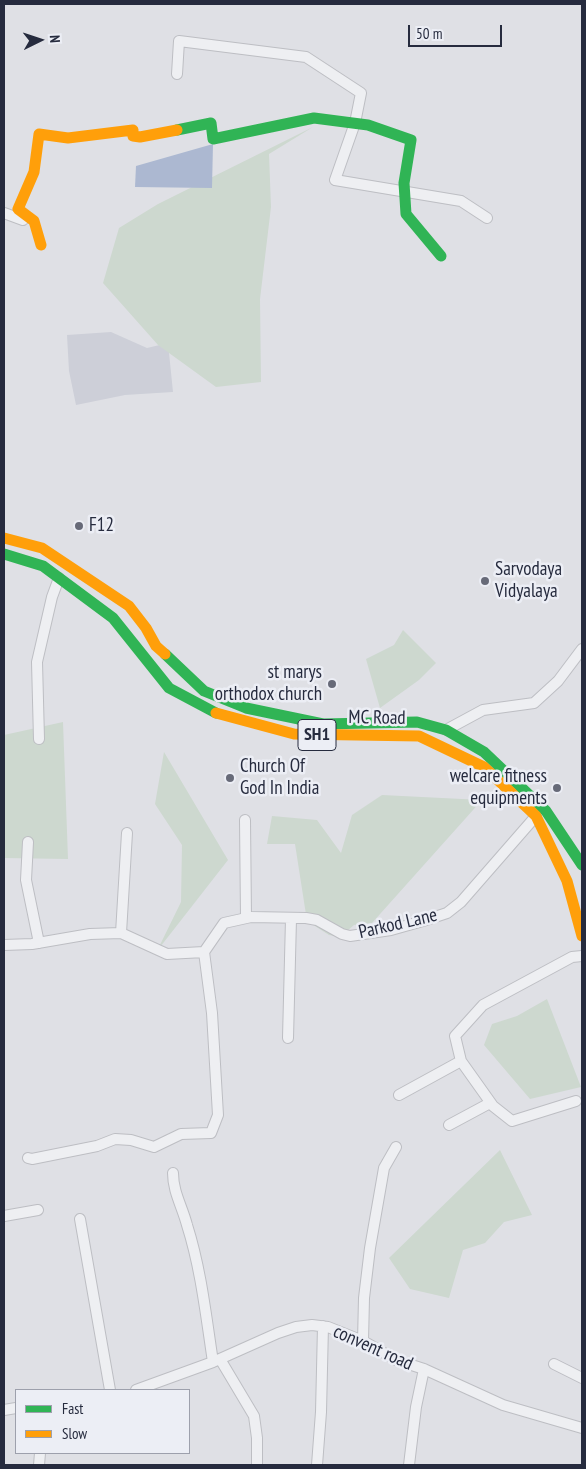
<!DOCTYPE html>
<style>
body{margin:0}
#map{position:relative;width:586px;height:1469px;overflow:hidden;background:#dfe0e5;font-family:"PT Sans Narrow",sans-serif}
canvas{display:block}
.frame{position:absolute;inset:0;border:5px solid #262b3e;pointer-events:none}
.legend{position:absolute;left:15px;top:1389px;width:175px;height:65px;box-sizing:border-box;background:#eceef5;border:1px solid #9da0ac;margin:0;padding:6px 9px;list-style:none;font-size:15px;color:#262b3e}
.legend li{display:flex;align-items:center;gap:10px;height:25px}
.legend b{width:25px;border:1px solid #9da0ac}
.north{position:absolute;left:15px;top:15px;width:50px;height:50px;-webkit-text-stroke:4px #eceef5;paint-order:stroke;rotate:86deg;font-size:14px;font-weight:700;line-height:20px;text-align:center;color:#262b3e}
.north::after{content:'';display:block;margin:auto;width:18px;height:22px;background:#262b3e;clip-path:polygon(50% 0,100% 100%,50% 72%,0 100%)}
.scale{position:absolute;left:408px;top:25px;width:94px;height:22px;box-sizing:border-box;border:2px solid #262b3e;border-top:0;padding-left:6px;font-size:15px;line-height:18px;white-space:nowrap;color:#262b3e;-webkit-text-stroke:4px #eceef5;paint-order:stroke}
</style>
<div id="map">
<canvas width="586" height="1469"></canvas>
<div class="frame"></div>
<ul class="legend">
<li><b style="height:6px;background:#30b455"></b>Fast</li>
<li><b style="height:6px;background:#ff9f0a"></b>Slow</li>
</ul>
<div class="north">N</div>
<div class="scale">50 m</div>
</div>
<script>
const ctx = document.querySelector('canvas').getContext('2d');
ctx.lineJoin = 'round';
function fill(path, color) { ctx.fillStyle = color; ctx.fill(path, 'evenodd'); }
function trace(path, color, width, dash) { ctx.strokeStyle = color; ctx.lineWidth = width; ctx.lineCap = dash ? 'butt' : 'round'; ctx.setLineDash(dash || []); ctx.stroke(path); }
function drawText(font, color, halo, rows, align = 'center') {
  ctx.font = font + ' "PT Sans Narrow",sans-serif'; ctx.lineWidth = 5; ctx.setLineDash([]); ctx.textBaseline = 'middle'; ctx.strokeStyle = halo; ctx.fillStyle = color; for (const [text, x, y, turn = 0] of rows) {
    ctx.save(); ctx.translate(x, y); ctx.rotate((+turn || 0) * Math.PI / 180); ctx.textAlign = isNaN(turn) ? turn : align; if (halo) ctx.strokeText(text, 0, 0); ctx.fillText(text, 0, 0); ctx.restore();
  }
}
fill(new Path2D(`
 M111,332L147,348L168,343L173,392L125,395L76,405L69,371L67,335Z`), '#cdcfd8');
fill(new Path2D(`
 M313,127L269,154L271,207L260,299L261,382L216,387L158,345L103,283L119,228L158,204Z
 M403,630L436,663L419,680L380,708L366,659L394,645Z
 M63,722L68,859L4,858V735Z
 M164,752L228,860L157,951L181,902L182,845L155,804Z
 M382,795L482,800L372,923L354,925L340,937L329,935L307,921L295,844H267L272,816L317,820L341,853L352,815Z
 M547,999L581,1087L530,1099L484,1045L492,1024L517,1016Z
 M500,1150L532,1215L504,1222L485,1243L463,1250L449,1298L410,1289L389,1258Z`), '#cdd8cf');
fill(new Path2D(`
 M213,144L212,188L135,187L136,166Z`), '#acb8d1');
const street = new Path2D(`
 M177,74L179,41L306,57L361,93L355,123L335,180L461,201L487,218
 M4,213L23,220
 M446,730L483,710L534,703L558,681L582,649
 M39,739L37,662L52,597L59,578
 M245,820L246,918
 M28,842L26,880L39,943
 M121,933L127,833
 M4,945L32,944L90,934L121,933L167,954L204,952L224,923L251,917L306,918L317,920L342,934L350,936L391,930L423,921L447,913L461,902L536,816
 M288,1038L291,919
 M399,1095L461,1061
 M576,1101L512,1121L493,1106L461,1061L455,1036L483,1005L572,957L582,956
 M449,1125L490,1103
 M28,1158L32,1159L97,1146L115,1139L131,1140L154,1147L181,1134L211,1133L218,1115L212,1013L204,952
 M173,1173C173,1192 182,1206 187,1225C201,1269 206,1316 213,1362
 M4,1216L38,1210
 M80,1219L110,1390
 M363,1341L364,1298L370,1248L384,1168L396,1147
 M220,1359L254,1416L257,1438V1465
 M554,1364L582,1378
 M136,1390L213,1362L278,1333L296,1327L312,1325L328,1327L363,1341L396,1360L424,1369L503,1405L582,1428
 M4,1410L16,1408
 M39,1465L40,1453
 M317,1465L321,1412L323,1326
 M409,1465L416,1407L424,1369`);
trace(street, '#bdbec3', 12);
trace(street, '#eeeff2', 10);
trace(new Path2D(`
 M177,130L211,123L213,139L314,118L368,125L411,140L404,183L406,214L441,256
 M4,554L43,566L113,618L169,688L216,713
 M165,654L204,691L246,708L323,724L417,722L446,730L484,752L546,811L582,865`), '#30b455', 11);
trace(new Path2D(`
 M41,245L34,221L18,209L34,172L39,134L68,138L133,130V136L140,137L177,130
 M4,538L42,548L129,606L146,628L156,646L165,654
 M216,713L294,734L419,736L484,767L536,816L567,881L582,936`), '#ff9f0a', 11);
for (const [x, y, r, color] of [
 [79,526,5,"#676a78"],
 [485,581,5,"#676a78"],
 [332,684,5,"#676a78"],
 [230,778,5,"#676a78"],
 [557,788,5,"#676a78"]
]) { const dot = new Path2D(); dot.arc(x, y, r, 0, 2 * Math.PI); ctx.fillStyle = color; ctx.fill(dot); trace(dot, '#eceef5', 2); }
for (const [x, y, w] of [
 [317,735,38]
]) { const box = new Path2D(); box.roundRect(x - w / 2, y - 15.5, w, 31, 4); ctx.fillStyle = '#eceef5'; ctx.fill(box); trace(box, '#262b3e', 1); }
drawText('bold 18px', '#262b3e', null, [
 ["SH1",317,735]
]);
drawText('19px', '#262b3e', '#eceef5', [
 ["F12",89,526],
 ["Sarvodaya",495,570],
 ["Vidyalaya",495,592],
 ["st marys",322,673,"right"],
 ["orthodox church",322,695,"right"],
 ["Church Of",240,767],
 ["God In India",240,789],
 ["welcare fitness",547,777,"right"],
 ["equipments",547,799,"right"]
], 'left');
drawText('19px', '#262b3e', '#eceef5', [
 ["MC Road",377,718,1],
 ["Parkod Lane",398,924,-13],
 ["convent road",373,1348,24]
]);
</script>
